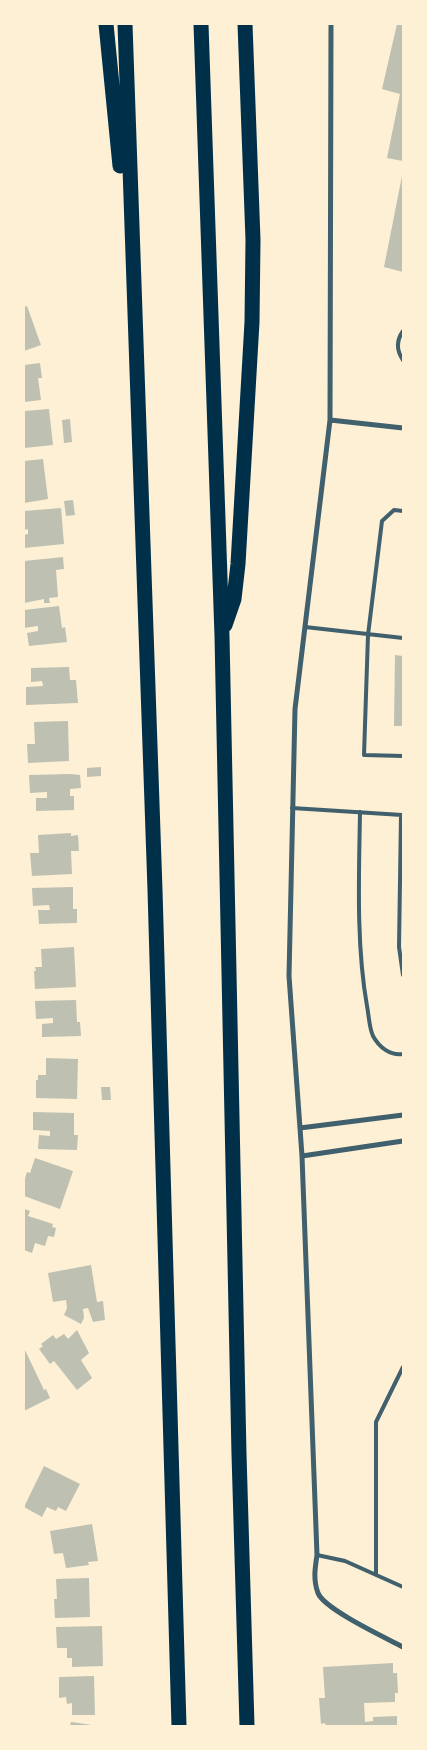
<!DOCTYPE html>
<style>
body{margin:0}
#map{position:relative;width:427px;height:1750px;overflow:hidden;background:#fdf0d5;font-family:Inter,sans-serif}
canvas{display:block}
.frame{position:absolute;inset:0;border:25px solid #fdf0d5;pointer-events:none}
</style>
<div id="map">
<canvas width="427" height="1750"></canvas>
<div class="frame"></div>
</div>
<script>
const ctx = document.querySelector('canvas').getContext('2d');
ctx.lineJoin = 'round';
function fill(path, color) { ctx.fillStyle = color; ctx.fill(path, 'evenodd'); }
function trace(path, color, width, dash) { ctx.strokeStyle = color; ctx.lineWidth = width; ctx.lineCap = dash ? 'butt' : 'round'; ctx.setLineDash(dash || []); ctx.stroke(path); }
fill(new Path2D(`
 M397,24H403V161L387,158L400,94L382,89Z
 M402,176H403V272L384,267Z
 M27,306L41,345L24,351V307Z
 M40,363L42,378H38L41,400L24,402V365Z
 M49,409L53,445L24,448V411Z
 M70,419L72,442L64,443L62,420Z
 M43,459L48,499L24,503V461Z
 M73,500L75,515L66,516L64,501Z
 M61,508L64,544L24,548V535L28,534V529L24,530V511Z
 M63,557L64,569L56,570L58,597L49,598L50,603H44V599L24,603V561Z
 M59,606L62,628L65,627L67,642L29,646L27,633L38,631V626L24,628V610Z
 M395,655L403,656V726H394Z
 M69,667L70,680H76L78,703L26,705V687L43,686L42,681L31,682V668Z
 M68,721L69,761L28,763L27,744H35L34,722Z
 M101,767V776L87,777V768Z
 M70,774L80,775L81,788L70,789V796H74V810L36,811V798H47V792L30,793L29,775Z
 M71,833V836L78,835L79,851H71L72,874L32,876L30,853H39L38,835Z
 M73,887V909H77V923L39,924L38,910H50L49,905L33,906L32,888Z
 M74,947L76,987L35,989L34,971H36L35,967H42L41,949Z
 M76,1000L77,1022H80L81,1036L42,1037V1024L53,1023V1018L36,1019L35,1001Z
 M46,1058L78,1059L77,1099L36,1098V1080H38V1075H46Z
 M101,1087H110L111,1100H102Z
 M33,1112L74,1113V1135H78L77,1150L38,1149L39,1135L50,1136V1131L33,1130Z
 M35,1158L73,1171L60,1209L24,1196V1182L27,1172L30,1173Z
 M24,1209L30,1211L28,1216L53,1224L52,1227L56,1228L54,1237L48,1236L45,1246L35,1243L32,1253L24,1250Z
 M91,1265L97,1302L103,1301L105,1320L93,1322L88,1308L83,1309L84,1318L81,1324L64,1315L67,1308L66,1300L53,1302L48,1273Z
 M77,1330L89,1353L81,1360L92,1378L77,1390L54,1361L50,1364L39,1349L43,1346L41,1344L53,1335L56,1339L64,1334L68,1339Z
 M24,1348L44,1390L46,1389L50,1398L24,1411Z
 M44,1466L80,1484L66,1511L58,1507L56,1511L47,1507L42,1517L24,1507Z
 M92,1524L98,1561L88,1562L89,1565L66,1568L63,1553L54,1554L50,1531Z
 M89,1578L90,1617L55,1618L54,1599H57L56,1579Z
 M102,1626L103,1666L72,1667V1658H67V1648H57L56,1627Z
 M393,1663V1673H397L398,1693H395V1702L364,1703L365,1722L373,1721V1717L397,1716V1726H326L325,1723L321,1724L319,1698H325L323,1667Z
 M94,1676L95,1715H72V1703L67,1704L66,1697L59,1698V1677Z
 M71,1722L92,1725V1726H70Z`), '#bec0b2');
trace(new Path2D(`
 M403,331C396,341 396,350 403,360
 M403,511L394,510L382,521L368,635L364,755L403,756
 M305,627L403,638
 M292,808L402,815
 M360,812C359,875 356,944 367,1006C369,1016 369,1027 373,1036C379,1047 390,1056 403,1054
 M401,815L399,947L403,975
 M317,1555L345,1561L403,1587
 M376,1575V1422L403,1367`), '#3f606c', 4);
trace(new Path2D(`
 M331,24L330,420L295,709L289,976L302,1156L317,1555C315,1568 313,1580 318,1593C324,1609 386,1638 403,1647
 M330,420L403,428
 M300,1128L403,1115
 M302,1156L403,1141`), '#3f606c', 5);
trace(new Path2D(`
 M106,24L120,166
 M125,24L155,890L179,1726
 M201,24L222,636L239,1454L247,1726
 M225,625L234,599L238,564L252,322L253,240L245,24`), '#003049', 15);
</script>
